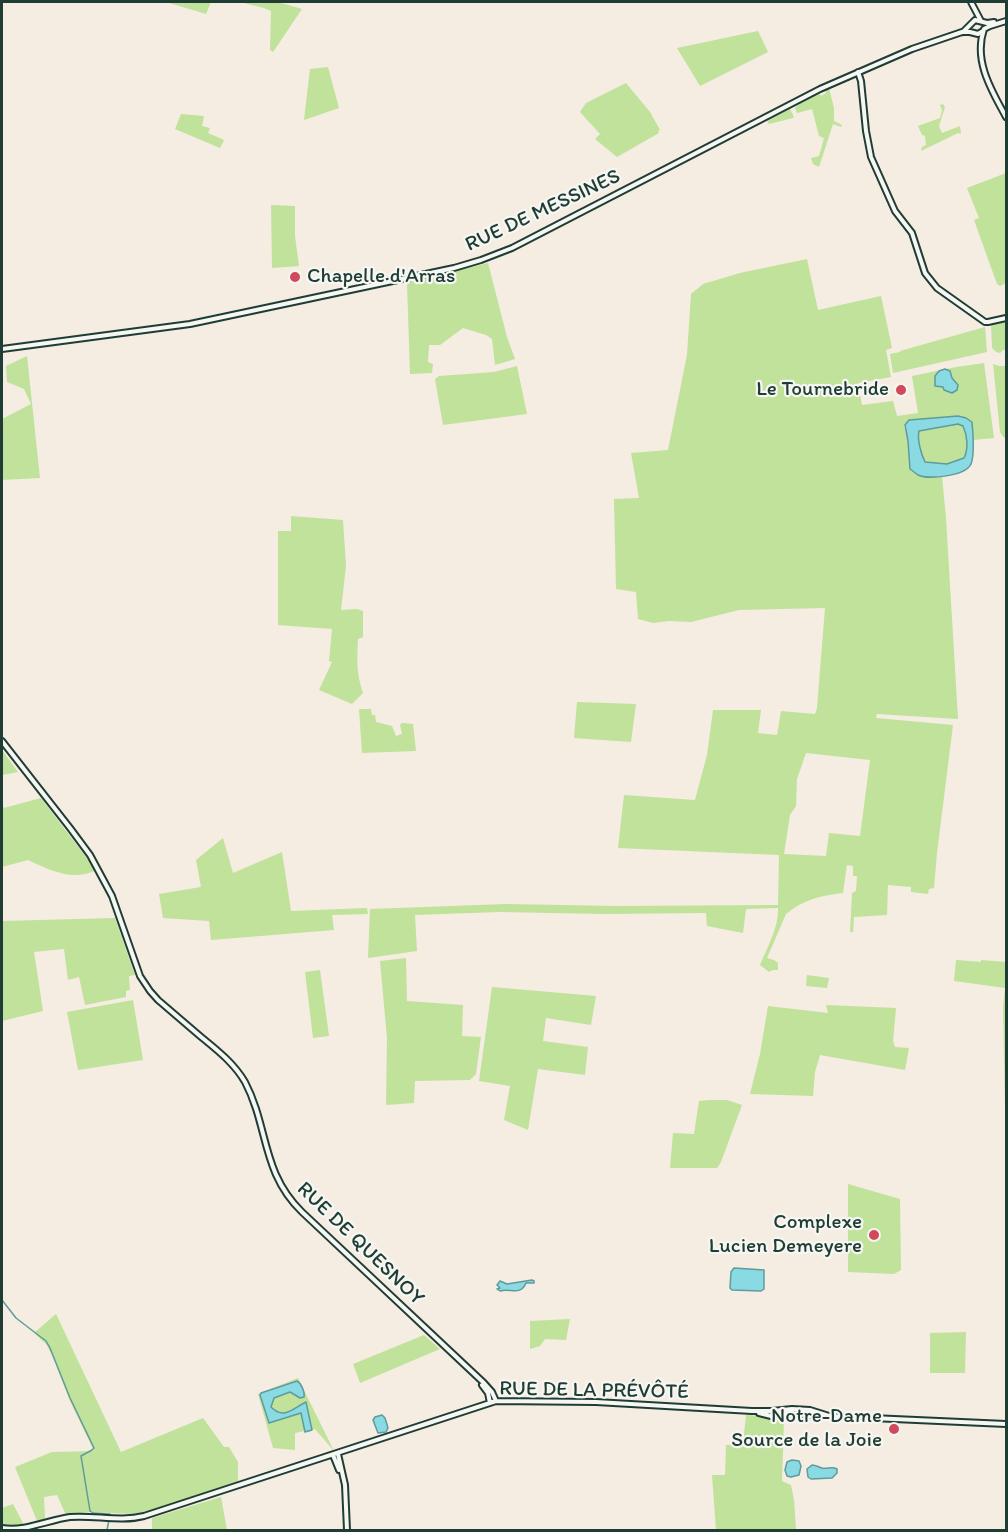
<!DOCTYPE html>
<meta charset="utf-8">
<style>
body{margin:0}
#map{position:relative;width:1008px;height:1532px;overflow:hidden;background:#f5ece2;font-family:Itim,sans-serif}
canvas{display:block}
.frame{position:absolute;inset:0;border:3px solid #1f3d34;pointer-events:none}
</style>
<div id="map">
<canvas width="1008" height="1532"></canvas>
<div class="frame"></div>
</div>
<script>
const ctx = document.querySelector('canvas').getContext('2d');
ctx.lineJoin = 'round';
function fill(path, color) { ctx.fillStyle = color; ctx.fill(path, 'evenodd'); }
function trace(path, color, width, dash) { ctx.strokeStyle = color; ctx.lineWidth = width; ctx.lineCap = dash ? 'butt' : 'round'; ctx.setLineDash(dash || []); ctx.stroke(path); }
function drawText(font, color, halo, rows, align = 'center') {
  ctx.font = font + ' Itim,sans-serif'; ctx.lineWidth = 4.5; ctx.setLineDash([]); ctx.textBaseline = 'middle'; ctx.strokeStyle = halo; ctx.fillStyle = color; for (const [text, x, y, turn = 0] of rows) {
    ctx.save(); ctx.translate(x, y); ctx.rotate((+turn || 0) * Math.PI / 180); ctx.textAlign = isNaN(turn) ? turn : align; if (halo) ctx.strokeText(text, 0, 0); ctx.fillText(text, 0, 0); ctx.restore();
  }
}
fill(new Path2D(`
 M166,2H211L206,14Z
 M240,2H278L302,9L273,52L270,50L271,11L264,8Z
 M758,31L768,52L700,86L677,48Z
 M328,67L339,108L304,120L310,69Z
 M626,83L650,112L660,130L658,131L659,133L617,157L595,139L600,134L580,112L586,103Z
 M829,88L834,108V121L842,125L841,127L833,124L819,167L813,164L811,158L819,156L824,138L819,136L812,109L797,113L795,108L798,104L819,93L821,96L826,93L825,90Z
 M943,104L945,107L939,126L942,133L960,126L961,134L958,133L921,151L922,147L926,145L925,136L922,135L918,126L940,118L942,110L940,105Z
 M790,109L794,117L793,118L769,124L767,121Z
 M181,114L204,116L202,126L210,128L208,133L224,140L220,148L175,129Z
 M1006,173V283L1000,286L997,284L974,220L979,218L967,188Z
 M271,205L295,206V236L299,266L272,268Z
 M807,259L818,310L881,296L892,348L886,350L891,377L858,383L862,405L893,401L897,416L918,413L912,376L956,367L984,363L994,438L973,440L971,420H909L904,426L908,441L910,469L919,476H942L946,518L958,719L877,714L876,718L953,725L937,853L934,888L929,889L928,894L911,892V887L888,885L887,915L854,917L853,932H850L852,893L856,891L857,876H853V866L847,865L843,893C823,895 802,900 786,914L767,958L774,960L778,963V970H773L769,972L760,965C767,948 779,927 778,908L746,909L743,933L707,926L706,913L604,914L499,912L415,915L417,951L368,958L370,909L506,904L617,906L778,905L779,855L618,848L624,795L695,800L707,755L713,710H761L758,733L777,735L781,711L815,714L817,708L825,608L739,610L691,622L669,621L653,623L638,619L636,592L616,589L614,499L639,498L631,453L668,450L687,355L691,294L703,284L740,273ZM806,753L870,760L860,836L829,833L826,856L784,854L790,815L796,806L797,779Z
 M488,263L507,337L515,359L495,365L492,339L486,335L463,328L440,345H429L428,362L433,364L432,373L410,374L407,283Z
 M1006,319V350H1003L1000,353L996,352L992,348L991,324Z
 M985,327L987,352L893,373L890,354L900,352V354V351Z
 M27,356L40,478L2,480V419L31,404L24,389L7,382L6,366Z
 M993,364L999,366H1006V438L1003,437L1000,432Z
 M517,366L527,414L443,425L435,379L439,376L494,372Z
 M958,424L963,426C967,435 969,448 964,458L947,464L925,462C921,454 917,439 919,430Z
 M291,516L343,520L346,566L341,610L357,609L363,611V637L358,639C357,660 356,672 363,693L352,704L319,690L332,662L329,661L332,629L278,625V531H291Z
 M577,702L636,704L631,742L574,738Z
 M359,709H371L372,715H375L376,722L392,726L396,736L402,734L400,725L402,723L413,724L416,751L362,753Z
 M2,750L18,772L2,775Z
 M41,798L96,870C74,882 49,870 28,860L2,867V804L4,808Z
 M223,838L233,873L282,852L291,911L367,908L368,914L332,915L334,930L211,940L209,921L163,918L159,894L201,887L196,860Z
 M115,918L135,975L129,976L130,990L126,991V997L85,1005L79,977L68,980L64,949L34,952L43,1011L2,1021V921Z
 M406,958L407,1001L463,1005L462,1036L481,1037L476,1074L470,1080L415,1081L414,1103L386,1105L387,1038L380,961Z
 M956,960L981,962V960L1006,962V1108H1005L1003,1007L1005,988L954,981Z
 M320,970L329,1036L313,1038L305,972Z
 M807,975L829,978L827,988L806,986Z
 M492,987L596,996L591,1025L546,1018L543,1041L588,1047L585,1075L538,1069L528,1130L504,1120L510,1086L479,1081Z
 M133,1000L143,1060L78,1070L67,1012Z
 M826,1005L896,1008L893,1041L895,1047L909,1048L905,1070L820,1055L815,1072L813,1096L750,1094L760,1054L768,1006L828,1013Z
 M710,1100H727L742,1105L721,1162L717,1168H670L673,1133L694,1134L699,1101Z
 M848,1184L900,1199L901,1270L894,1274L848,1272Z
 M56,1314L121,1452L203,1418L224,1447H229L238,1462V1481L179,1501L150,1510L134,1514L91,1512L66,1515L57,1495L44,1497L45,1519L37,1521L15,1467L52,1452L94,1451L70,1401L52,1355L46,1344L34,1333Z
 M570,1319L566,1340L545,1339L540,1346L530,1349V1321Z
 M966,1332L965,1373H930V1333Z
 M424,1335L440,1349L360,1383L353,1364Z
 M298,1378L334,1451L315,1429L295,1433V1450L273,1448L258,1394Z
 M746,1415L784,1418L782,1481L791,1485L794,1500L796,1530H716L712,1475H725L726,1445L743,1444Z
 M221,1497L227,1530H152V1518Z
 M13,1504L24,1525L10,1527L2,1525V1508Z`), '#c0e29b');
const water = new Path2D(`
 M945,369L950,371L952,378L958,385L957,390L952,393L944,390L943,387L935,386V376L939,371Z
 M958,416L966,418L972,422C973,433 975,454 971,464C966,476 928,480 918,475C915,473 913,471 910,469L908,441L905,425L909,420ZM958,424L963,426C967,435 969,448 964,458L947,464L925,462C921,454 917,439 919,431Z
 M734,1268L764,1270V1289L761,1291L732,1290L730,1288L731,1272Z
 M532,1280L534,1281V1283H526C521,1296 510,1288 500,1291L497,1289L500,1288L497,1285L500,1281L507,1284Z
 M297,1381C301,1383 305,1392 304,1397L300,1398L290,1392L274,1398L271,1407C284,1420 292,1409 306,1402L312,1430L305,1432L301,1413L269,1423L260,1395L261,1393Z
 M382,1415L385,1418L388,1428L386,1432L378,1433L373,1420L375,1417Z
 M792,1460L799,1461L801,1466L799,1475L791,1477L787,1476L785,1470L787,1462Z
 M812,1465C816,1465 818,1467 822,1468C828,1469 832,1466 837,1469V1473L832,1478L811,1479L808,1477L807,1469Z`);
fill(water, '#89dae3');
trace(water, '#5f9b9d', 1.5);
trace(new Path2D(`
 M2,1300L16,1318L46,1341L50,1348L70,1398L94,1448L92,1450L81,1456L90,1511L93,1513L110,1514
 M107,1530L109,1520`), '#5f9b9d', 1.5);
const secondary = new Path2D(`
 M971,2L981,21
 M1006,21L990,26L984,29C973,61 992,91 1006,117
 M963,32L975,20L987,23L994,22
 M858,72L861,81L866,131L871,157L895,211L912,233L925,273L937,288L985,322H988L1006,318
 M2,349L190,324L454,268L481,260L512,248L820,89L912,49L962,32H970L978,34L983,31
 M2,741L70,828L90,855L112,896L140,976L150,991L158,1000C172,1012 186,1024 200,1036C217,1050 234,1063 245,1082C269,1128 261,1172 302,1212L484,1383L492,1392L496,1401
 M482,1385L488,1393L490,1403
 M759,1413L771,1416L785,1413L817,1415
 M827,1416L1006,1424
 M338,1454L345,1485L347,1530
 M333,1455L339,1470
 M2,1528C24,1532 48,1520 70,1517C95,1515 120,1522 144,1516L496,1401L596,1402L752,1411H772L792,1409L810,1410L829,1416`);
trace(secondary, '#1f3d34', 8);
trace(secondary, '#f6f6f2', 4);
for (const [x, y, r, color] of [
 [295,277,6,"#d1495b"],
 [901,390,6,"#d1495b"],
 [874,1235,6,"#d1495b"],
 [894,1429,6,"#d1495b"]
]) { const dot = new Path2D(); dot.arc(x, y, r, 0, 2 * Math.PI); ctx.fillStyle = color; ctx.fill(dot); trace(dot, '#f6f6f2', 2); }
drawText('21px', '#1f3d34', '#f6f6f2', [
 ["RUE DE MESSINES",543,211,-25],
 ["RUE DE QUESNOY",360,1244,44],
 ["RUE DE LA PRÉVÔTÉ",594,1391,1]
]);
drawText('21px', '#1f3d34', '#f6f6f2', [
 ["Chapelle d'Arras",307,277,"left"],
 ["Le Tournebride",889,390],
 ["Complexe",862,1223],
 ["Lucien Demeyere",862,1247],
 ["Notre-Dame",882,1417],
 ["Source de la Joie",882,1441]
], 'right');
</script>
